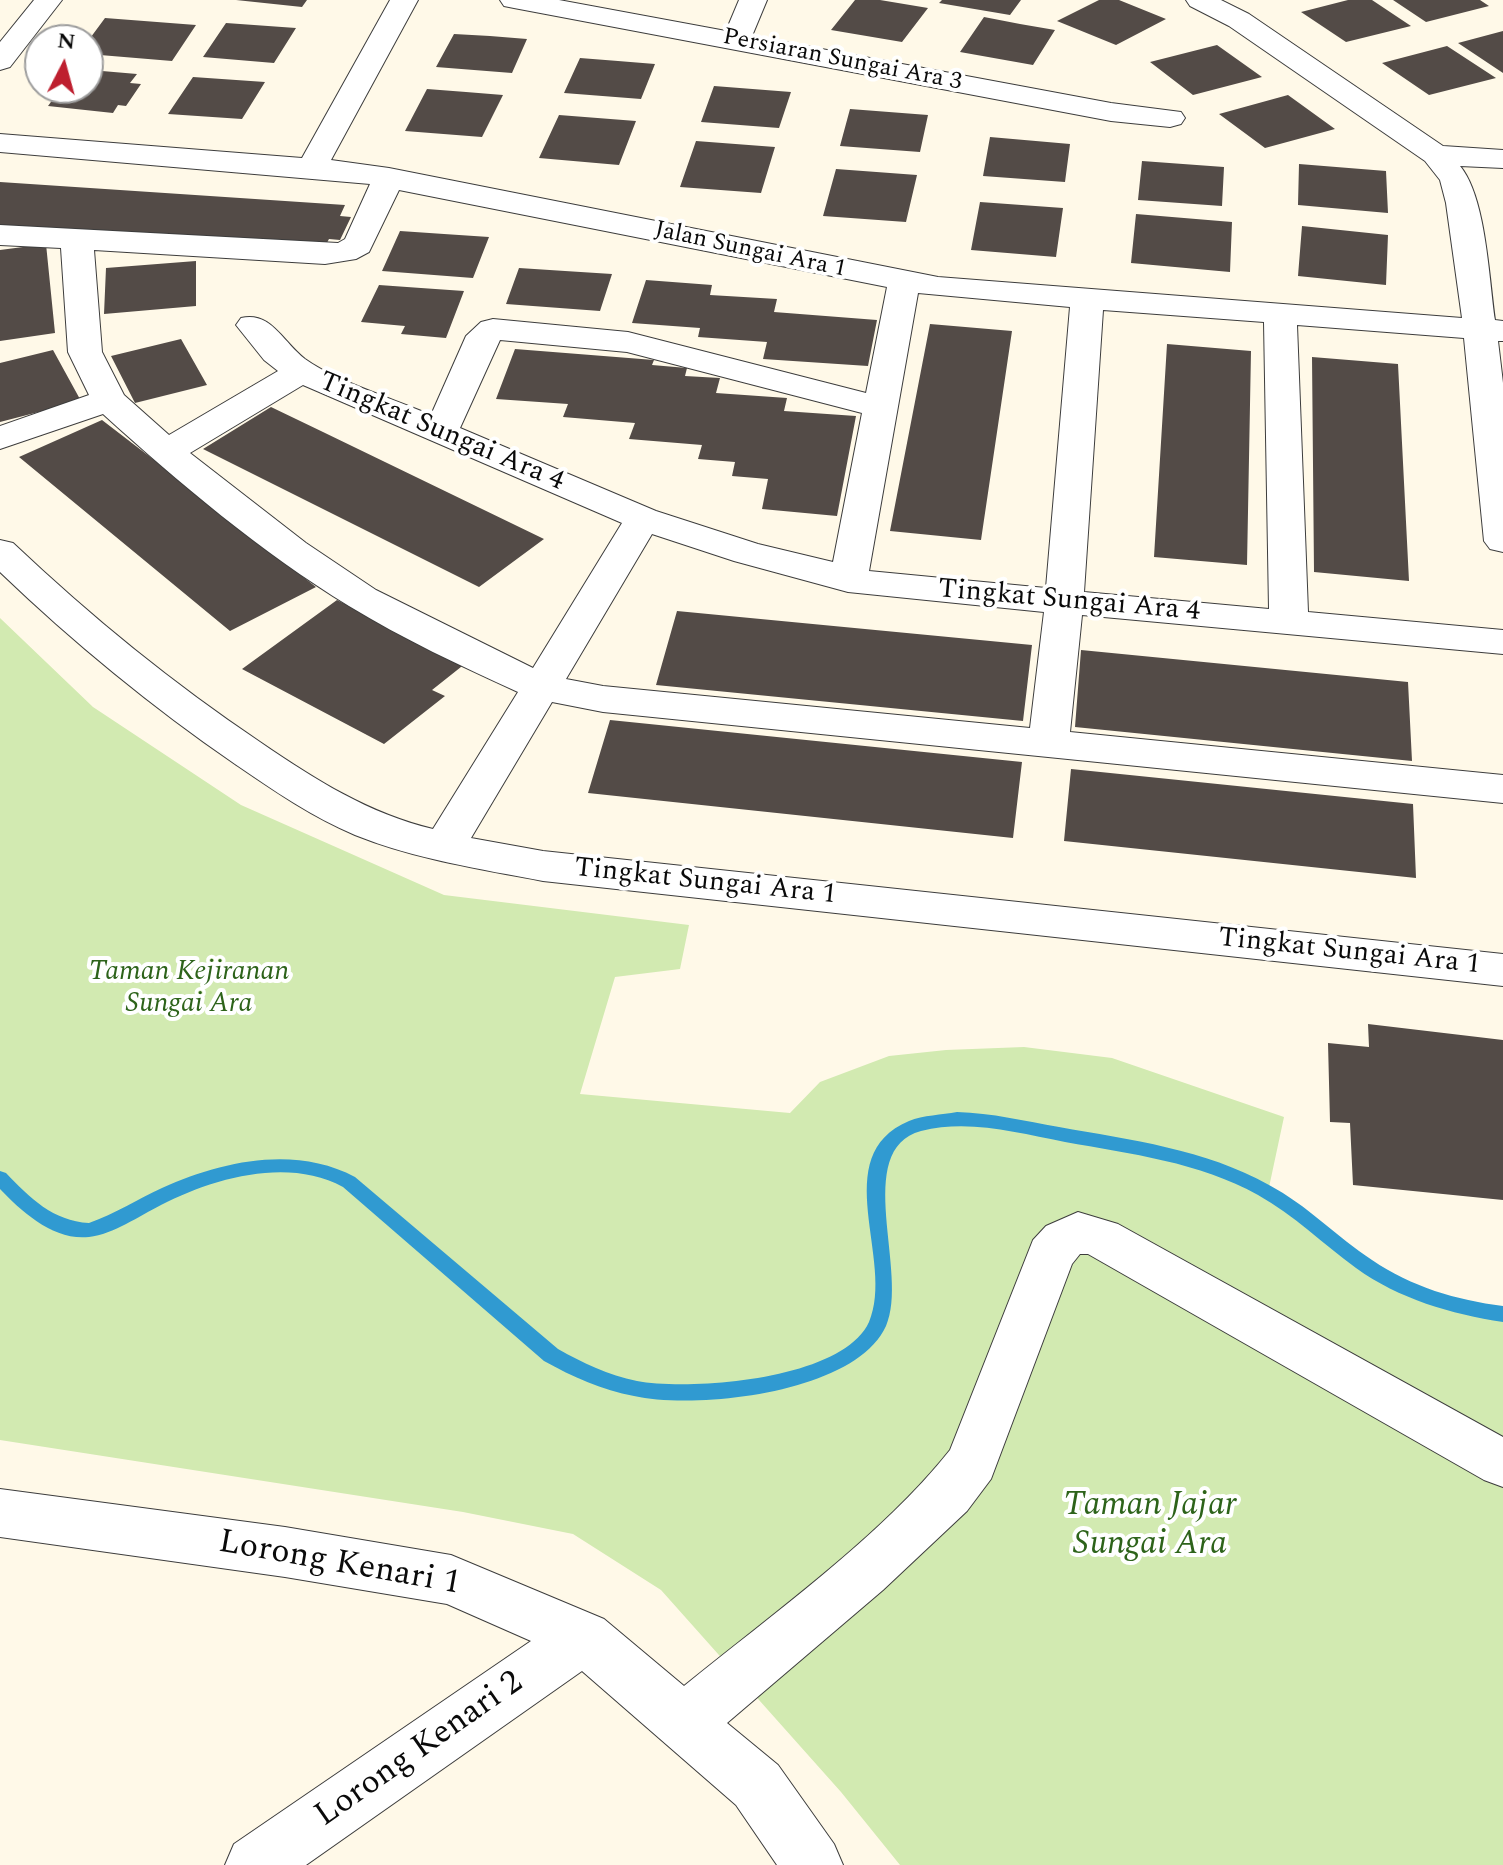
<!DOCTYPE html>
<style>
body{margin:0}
#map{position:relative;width:1503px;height:1865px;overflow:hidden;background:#fff9e8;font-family:Spectral,serif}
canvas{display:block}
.north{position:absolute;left:24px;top:24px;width:80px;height:80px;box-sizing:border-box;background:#fff;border:2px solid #9d9d9d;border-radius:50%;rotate:6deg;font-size:22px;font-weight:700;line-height:32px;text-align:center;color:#0a0a0a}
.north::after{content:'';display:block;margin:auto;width:28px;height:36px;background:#be1f2f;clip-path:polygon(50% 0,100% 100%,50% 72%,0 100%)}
</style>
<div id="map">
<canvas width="1503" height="1865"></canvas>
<div class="north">N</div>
</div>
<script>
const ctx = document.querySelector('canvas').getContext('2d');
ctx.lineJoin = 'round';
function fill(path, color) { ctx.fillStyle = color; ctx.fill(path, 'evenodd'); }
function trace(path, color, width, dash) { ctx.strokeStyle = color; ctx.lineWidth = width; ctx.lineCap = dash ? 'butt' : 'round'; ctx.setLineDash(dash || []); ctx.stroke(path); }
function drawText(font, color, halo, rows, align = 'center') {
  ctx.font = font + ' Spectral,serif'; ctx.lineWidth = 8; ctx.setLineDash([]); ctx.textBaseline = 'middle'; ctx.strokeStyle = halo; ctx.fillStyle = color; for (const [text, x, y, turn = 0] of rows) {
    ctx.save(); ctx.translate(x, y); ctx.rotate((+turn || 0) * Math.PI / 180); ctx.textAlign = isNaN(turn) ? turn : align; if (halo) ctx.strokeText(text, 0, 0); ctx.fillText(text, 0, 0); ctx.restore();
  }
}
fill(new Path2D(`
 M0,618L93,707L241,805L444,895L689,925L680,969L615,977L580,1094L790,1113L820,1082L889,1056L946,1050L1024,1047L1112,1058L1284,1117L1268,1192L1367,1267L1433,1298L1483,1312L1503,1314V1865H900L841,1792L661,1590L573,1534L463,1512L0,1440Z`), '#d2eab1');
fill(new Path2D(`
 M957,1112C992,1113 1025,1121 1059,1127C1131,1140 1205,1149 1269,1185C1307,1205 1337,1237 1372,1260C1412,1287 1456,1300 1503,1306V1322C1451,1314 1399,1299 1356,1268C1323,1244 1294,1215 1258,1195C1199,1162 1131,1154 1065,1142C1017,1133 970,1119 921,1131C851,1150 910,1274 886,1326C856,1393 697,1410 634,1396C602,1390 573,1377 544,1361L343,1187C288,1157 214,1178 161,1205C139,1216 114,1234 89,1237C54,1241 22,1212 0,1189V1171L6,1173C30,1198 53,1221 89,1223C115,1214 138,1199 162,1188C222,1161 295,1145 355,1177L558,1349C583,1363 608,1375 637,1381C690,1391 843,1380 869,1322C896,1261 826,1156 909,1121C923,1115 942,1115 957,1112Z`), '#309ad1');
fill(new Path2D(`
 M236,0H307L302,7Z
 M855,0H880L928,8L902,42L831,30Z
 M942,0H1021L1010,15L939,3Z
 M1099,0H1119L1166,19L1116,45L1057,21Z
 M1348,0H1372L1411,26L1346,42L1301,12Z
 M1393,0H1480L1489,6L1426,22Z
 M984,17L1020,24L1055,30L1033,65L960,52Z
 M105,18L196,25L172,61L88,54V41Z
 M226,23L296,28L274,63L203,57Z
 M1503,31V73L1458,43Z
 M454,34L490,36L527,39L512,73L436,67Z
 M1217,45L1262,77L1193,95L1150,62Z
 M1447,46L1496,78L1429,95L1382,63Z
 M580,58L618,61L655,64L641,99L564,93Z
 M102,71L137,74L130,83L141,84L126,106L118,105L113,113L48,106L61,88H88Z
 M193,77L265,82L242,119L168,114Z
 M714,86L791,92L779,128L701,122Z
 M427,89L466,92L503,95L482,137L405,131Z
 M1288,95L1335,129L1265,148L1219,114Z
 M850,109L928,115L920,152L840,146Z
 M559,115L636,121L619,165L539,158Z
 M990,137L1070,144L1065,182L983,176Z
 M696,141L775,147L761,193L680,187Z
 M1142,161L1224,167L1222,206L1138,200Z
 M1299,164L1386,171L1388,213L1298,205Z
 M836,169L917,175L906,222L823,216Z
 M0,182L345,205L340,216L351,217L340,240L329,239L324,248L0,225Z
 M980,202L1063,208L1056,257L971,250Z
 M1136,214L1232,222L1230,272L1131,263Z
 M1302,226L1388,235L1386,285L1298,276Z
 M400,231L444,234L489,237L473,278L382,271Z
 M46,244L55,333L0,341V250Z
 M196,261V306L104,314L106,268Z
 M519,268L565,271L612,274L600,311L506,304Z
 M646,280L712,285L710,295L777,299L774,312L877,320L868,366L763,359L767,342L698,337L700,328L632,323Z
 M379,285L421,288L464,291L446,338L401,334L405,326L361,322Z
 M930,324L1012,331L981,540L890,531Z
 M181,339L207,385L135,403L111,356Z
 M1167,344L1251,351L1247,565L1154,557Z
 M515,349L654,360L652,365L687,368L685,376L720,378L716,393L787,398L784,411L856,416L837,516L762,509L768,479L732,476L735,462L698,459L702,445L629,439L635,423L563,417L568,404L496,399Z
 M53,350L81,401L0,422V363Z
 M1312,357L1398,364L1409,581L1314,572Z
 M271,407L323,432L544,539L479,587L203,449Z
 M102,420L184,483L316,587L230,631L19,457Z
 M337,600L466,663L432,690L445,696L384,744L242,669Z
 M677,611L1032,645L1023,721L656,685Z
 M1081,650L1408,682L1412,761L1075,727Z
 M610,720L1022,762L1013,838L588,793Z
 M1071,769L1413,804L1416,878L1064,841Z
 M1368,1024L1503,1040V1200L1353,1185L1350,1123L1330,1122L1328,1043L1369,1047Z`), '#534b47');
const minor = new Path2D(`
 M34,0H62L10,67L0,70V42Z
 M390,0H418L331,160L389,168L938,277L1462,318L1446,203L1440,180L1425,161L1229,26L1190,6L1186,0H1221L1249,14L1443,146L1503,150V168L1460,166C1486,197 1489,279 1495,320L1503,321V341H1498L1503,383V552L1490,549L1484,541L1464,338L1297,325L1308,612L1503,630V654L1082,615L1070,732L1503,775V803L603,712L552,702L471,838L543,851L1503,954V986L543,881C480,869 415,859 355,835C312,817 273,790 235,764C151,706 73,642 0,572V540L13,543C90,616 172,683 260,742C314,779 369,814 433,829L518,692C461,666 403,639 349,606C261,552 179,483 103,414L0,449V426L89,395L68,352L61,248L0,245V225L338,243L345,239L370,184L0,152V134L302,158ZM399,190L887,287L866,393L628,332L493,319L481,322L466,336L431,415C394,399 335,381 305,359C282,341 271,311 241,318L236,325L264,360L278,371L169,435L124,395L102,352L94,250L325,264L356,259L369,252ZM918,293L1070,307L1046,588L869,571ZM1103,310L1264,322L1269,609L1084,592ZM500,340L627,352L862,413L833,562L758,544L656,511L460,428ZM303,385L622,523L533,668L376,590L306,543L190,453ZM652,534L734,561L848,592L1044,612L1030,728L603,686L566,679Z
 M500,0H559L726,31L739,0H767L752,36L1111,103L1181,112L1185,118L1181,124L1170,127L1111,121L514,8L504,6Z
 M1078,1212L1118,1224L1503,1437V1487L1484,1480L1088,1254H1080L1072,1264L991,1479L967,1511L883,1590L727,1723L778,1765L834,1844L843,1865H777L736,1805L582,1671L306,1865H225L234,1844L531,1641L447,1604L285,1577L0,1537V1489L285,1527L451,1555L604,1619L684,1686C770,1616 882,1536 950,1450L1033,1240L1046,1226Z`);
trace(minor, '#3d3d3d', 2);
fill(minor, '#fff');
drawText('24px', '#0a0a0a', '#fff', [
 ["Persiaran Sungai Ara 3",842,61,11],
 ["Jalan Sungai Ara 1",750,251,12]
]);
drawText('28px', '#0a0a0a', '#fff', [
 ["Tingkat Sungai Ara 4",441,433,23],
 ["Tingkat Sungai Ara 4",1069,602,5],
 ["Tingkat Sungai Ara 1",705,883,6],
 ["Tingkat Sungai Ara 1",1349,953,6]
]);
drawText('italic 28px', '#2d631a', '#fff', [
 ["Taman Kejiranan",189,974],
 ["Sungai Ara",189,1006]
]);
drawText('italic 34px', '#2d631a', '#fff', [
 ["Taman Jajar",1150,1507],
 ["Sungai Ara",1150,1546]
]);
drawText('34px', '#0a0a0a', '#fff', [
 ["Lorong Kenari 1",339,1565,10],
 ["Lorong Kenari 2",420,1751,-35]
]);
</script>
